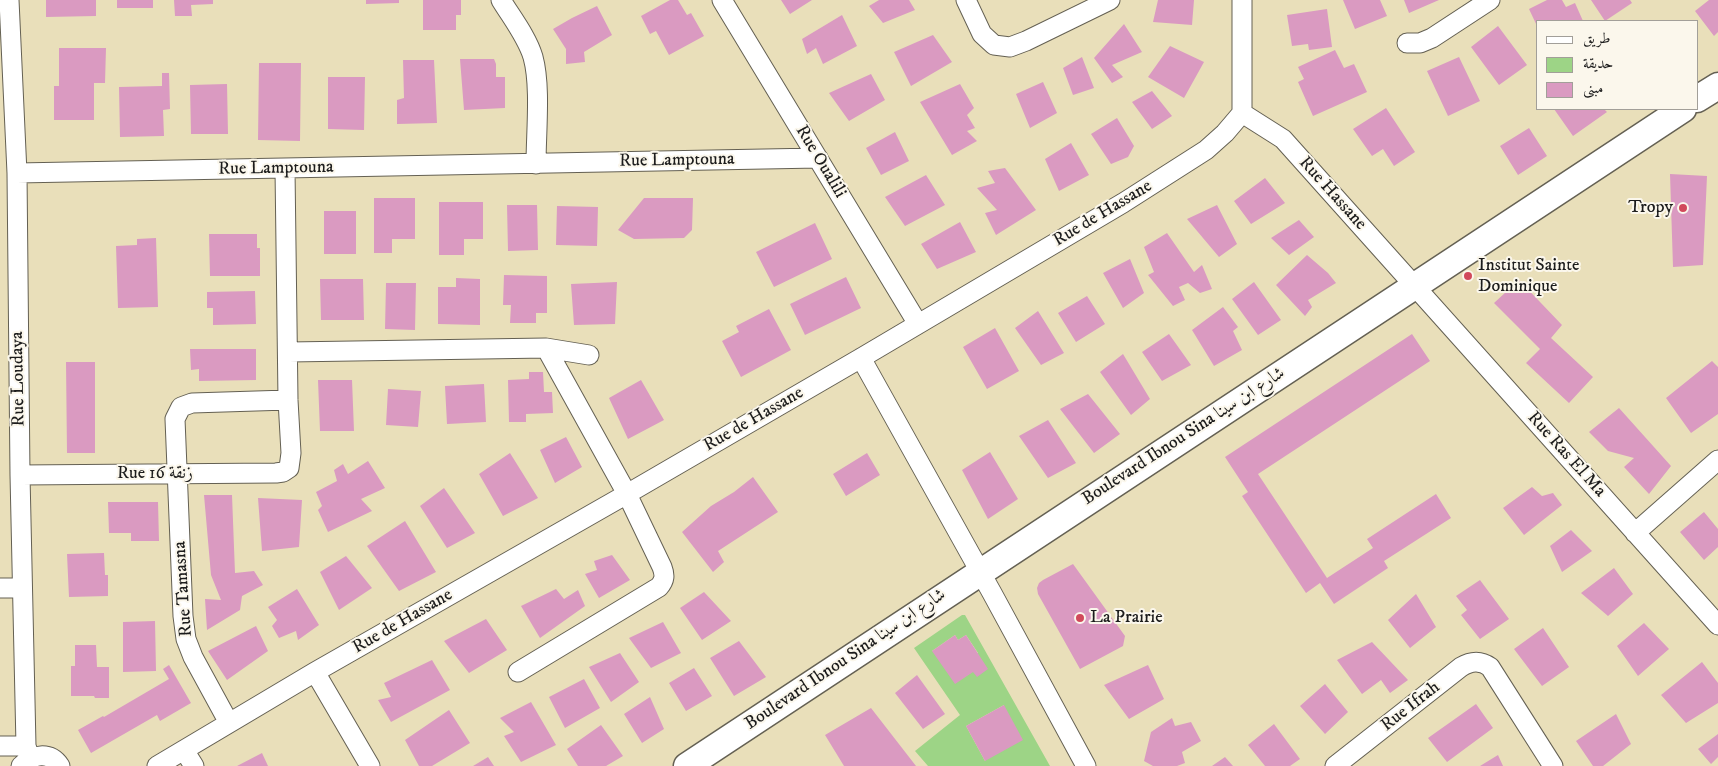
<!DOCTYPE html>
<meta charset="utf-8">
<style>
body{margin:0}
#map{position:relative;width:1718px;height:766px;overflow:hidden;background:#e9dfba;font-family:"IM FELL DW Pica",Amiri,serif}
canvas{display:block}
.legend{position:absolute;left:1536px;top:20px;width:162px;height:90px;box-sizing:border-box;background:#fbf7ec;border:1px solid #a29f99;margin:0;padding:6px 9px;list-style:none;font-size:15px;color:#1c1c1c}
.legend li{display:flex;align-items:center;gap:10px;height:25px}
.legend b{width:25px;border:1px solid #a29f99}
</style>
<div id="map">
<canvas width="1718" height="766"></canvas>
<ul class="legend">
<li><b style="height:6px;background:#fff"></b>طريق</li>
<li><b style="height:14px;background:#9dd486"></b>حديقة</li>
<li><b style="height:14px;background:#da9ac1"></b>مبنى</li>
</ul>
</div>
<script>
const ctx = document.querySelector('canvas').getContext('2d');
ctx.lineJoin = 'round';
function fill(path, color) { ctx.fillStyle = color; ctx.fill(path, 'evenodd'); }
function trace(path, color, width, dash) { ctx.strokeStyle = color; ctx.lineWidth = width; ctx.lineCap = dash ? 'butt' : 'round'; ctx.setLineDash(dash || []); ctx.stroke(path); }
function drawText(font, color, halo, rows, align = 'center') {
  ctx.font = font + ' "IM FELL DW Pica",Amiri,serif'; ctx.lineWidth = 4; ctx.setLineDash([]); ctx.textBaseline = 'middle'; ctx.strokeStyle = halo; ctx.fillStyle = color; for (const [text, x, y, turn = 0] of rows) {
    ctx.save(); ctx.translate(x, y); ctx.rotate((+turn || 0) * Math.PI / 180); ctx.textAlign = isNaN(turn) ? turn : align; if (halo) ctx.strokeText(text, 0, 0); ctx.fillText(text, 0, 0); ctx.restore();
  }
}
fill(new Path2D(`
 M962,615H965L1050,766H928L915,751L960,715L914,648ZM955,635L958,640L966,635L978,653L932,651ZM1004,705L985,761L966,726Z`), '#9dd486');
fill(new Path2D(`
 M46,0H96V16L46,17Z
 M117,0H153V8H117Z
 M174,0H213V4L191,5L192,16H175Z
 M366,0H399V3L366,4Z
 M423,0H461V15H456V30H423Z
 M670,0H678L687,15L691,13L704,36L669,55L656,31L650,34L641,16Z
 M781,0H812L790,14Z
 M879,0H909L915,10L883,23L869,6Z
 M1158,0H1194L1192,25L1153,22Z
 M1343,0H1380L1387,16L1355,29Z
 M1404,0H1439L1409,13Z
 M1547,0H1562L1566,7L1575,3L1583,21H1537V26L1529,9Z
 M1591,0H1630L1632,3L1605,21Z
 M1709,0H1718V32L1714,36L1695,11Z
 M597,6L612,35L584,52L585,62L566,64V49L553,29L572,18Z
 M1327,9L1332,47L1309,50L1308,44L1292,46L1287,15Z
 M842,15L857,46L823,64L816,48L807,54L802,39Z
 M1124,24L1142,52L1112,65L1123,77L1112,83L1094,58Z
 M1498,26L1527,65L1499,85L1471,47Z
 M933,35L952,62L911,86L894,52Z
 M1170,46L1204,62L1184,98L1148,77Z
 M59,48H106L105,83H94V120H54V86H59Z
 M1335,50L1344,68L1354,64L1367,92L1313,116L1298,82L1304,79L1298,67Z
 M1082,57L1094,88L1073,95L1063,68Z
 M1459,57L1480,101L1448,116L1427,71Z
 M460,59H494L496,64V77H505V108L464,110Z
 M403,60H434L437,123L397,124V100L404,98Z
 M259,63H301L300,141L258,140Z
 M162,73H169L170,109L163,110L164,136L120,137L119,87L162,86Z
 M871,74L885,100L849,121L829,93Z
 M328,77H365L364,130L328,129Z
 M1043,82L1057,113L1030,128L1016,94Z
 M227,84L228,134H191L190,85Z
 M960,84L974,108L967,115L975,128L967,131L977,141L952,155L920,102Z
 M1152,91L1172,116L1152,129L1132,102Z
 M1386,108L1415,152L1394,166L1383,149L1372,156L1353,129Z
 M1554,109H1604L1607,112L1573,136Z
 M1117,118L1134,146L1128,157L1111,164L1091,134Z
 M1529,128L1547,156L1518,175L1500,146Z
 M895,132L909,161L881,175L866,148Z
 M1071,143L1089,175L1059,191L1045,159Z
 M1005,168L1036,210L996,235L985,213L997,210L977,188L995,183L988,171Z
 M1670,174L1707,176L1703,265L1673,267Z
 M926,175L945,205L905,226L885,197Z
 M1265,178L1285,203L1251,224L1234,201Z
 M374,198H415V239H392V253H374Z
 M644,198H693L692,230L684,238L634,239L618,230Z
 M439,202H483V239H464V255H439Z
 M507,205H537L538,250L508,251Z
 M1217,205L1237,244L1219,257L1187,219Z
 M557,206L598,207L597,246L556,245Z
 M324,211H356V254H324Z
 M1299,220L1314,237L1289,255L1271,238Z
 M960,222L976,252L937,269L921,244Z
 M815,223L832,259L774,287L756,252Z
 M1167,233L1194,272L1202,265L1212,289L1200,293L1188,283L1179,287L1185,300L1173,306L1148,275L1154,272L1144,247Z
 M209,234H257V248H260V276H210Z
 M156,238L158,307L118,308L116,246L137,245V239Z
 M1307,255L1328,273L1336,283L1308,300L1312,307L1305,316L1276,285Z
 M1130,259L1144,293L1123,308L1103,273Z
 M504,275L547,276V313H536V323H510L511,305H503Z
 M846,277L861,308L805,335L790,304Z
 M456,278L480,279V325L438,324V287H456Z
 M320,279H363L364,320H321Z
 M1519,280L1562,325L1551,338L1593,377L1569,403L1526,363L1540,349L1494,303Z
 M617,282L615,324L574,325L571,284Z
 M1254,282L1281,320L1258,335L1232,299Z
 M386,283H416L415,330L385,329Z
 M255,291L256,324L213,325V308H207V292Z
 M1087,296L1105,324L1076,342L1058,313Z
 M1223,307L1238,327L1233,331L1242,350L1214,366L1192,330Z
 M769,309L791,350L741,377L722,341L739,332L736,326Z
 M1038,311L1064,353L1041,365L1015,328Z
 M995,328L1019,371L987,389L963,347Z
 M1169,334L1191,365L1162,381L1142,352Z
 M1412,334L1430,361L1258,474L1327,578L1373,548L1367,539L1436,494L1451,518L1384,561L1388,568L1334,604L1320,583L1306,593L1242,496L1248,492L1225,457Z
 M190,349H256V380L199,381V369L191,370Z
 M1123,354L1150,399L1131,415L1100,372Z
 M1712,361L1718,367V414L1691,433L1666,398Z
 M66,362H95V453H67Z
 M529,372H543L544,392H552L553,413L526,414V422H509L508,380L529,379Z
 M318,380H352L354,431H320Z
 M641,380L664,420L628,439L609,398Z
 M484,384L486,422L447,424L445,386Z
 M388,389L421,391L418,427L386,425Z
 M1088,394L1120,434L1094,453L1060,409Z
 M1619,408L1671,466L1649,494L1624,467L1634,458L1608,451L1589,432Z
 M1048,420L1076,463L1048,478L1019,436Z
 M566,437L582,467L555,483L540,450Z
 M990,452L1018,499L988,519L962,470Z
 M510,453L538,498L503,516L479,474Z
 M867,453L880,475L846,496L833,474Z
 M368,461L385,488L361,499L372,511L328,532L318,510L322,506L316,492L337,481L334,470L343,464L348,474Z
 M753,477L778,512L718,551L724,562L713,572L682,532L711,506L734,492Z
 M1532,487L1542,496L1553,493L1562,505L1524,535L1503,508Z
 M444,488L475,533L447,548L420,506Z
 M204,495H232L235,573L254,571L263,585L242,596L240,610L207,630L205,599L221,600L211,575Z
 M258,498L302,500L299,547L262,551Z
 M108,502H158L159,541H131V533H109Z
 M1704,512L1718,529V547L1704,560L1680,532Z
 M405,521L436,572L399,591L367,546Z
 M1571,530L1592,551L1562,572L1550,546Z
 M104,553L105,575H108V596L69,597L67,554Z
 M612,555L630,580L599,598L585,574L597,570L594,561Z
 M346,556L372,588L339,610L320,572Z
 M1073,564L1125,636L1123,646L1080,669L1038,594L1037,588L1039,583L1043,580Z
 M1614,568L1633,594L1608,616L1581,593Z
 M1480,580L1509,619L1480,639L1461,615L1467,610L1456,596Z
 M297,589L319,625L298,640L296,631L279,638L272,626L277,620L268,607Z
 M556,589L564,599L578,590L585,606L540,638L521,606Z
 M704,592L731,621L702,640L680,608Z
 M1416,594L1436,627L1410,648L1388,620Z
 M486,619L507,650L469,673L444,641Z
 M155,621L156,671L123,672V622Z
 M663,622L681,653L651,668L629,638Z
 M1644,623L1669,649L1638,676L1617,646Z
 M256,626L268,651L227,680L208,651Z
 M1543,628L1569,667L1542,686L1514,649Z
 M955,635L958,640L966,635L988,669L977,677L973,672L955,684L932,651Z
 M739,641L766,677L734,696L710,658Z
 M1372,642L1408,680L1390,693L1381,680L1362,694L1337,660Z
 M75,645H96L97,667H109V698H95L94,696H71V666H75Z
 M620,653L639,682L611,702L589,667Z
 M432,660L450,690L391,722L378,700L391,697L384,683Z
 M1702,662L1718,683V703L1686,723L1661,695Z
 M169,665L191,703L160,721L157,715L91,753L78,730L103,716L104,717L169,679L163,669Z
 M1148,665L1164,699L1129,719L1104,685Z
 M694,668L712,696L686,711L669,683Z
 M917,675L945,714L923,729L895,693Z
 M584,679L600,708L565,728L549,697Z
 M1325,684L1348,712L1325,734L1300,706Z
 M650,697L664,729L642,743L624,714Z
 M531,702L556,745L521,762L504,736L514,732L500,718Z
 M1476,704L1493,728L1447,762L1428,738Z
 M1004,705L1023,740L985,761L966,726Z
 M871,708L916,766H844L825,735Z
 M449,710L470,743L432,766H419L405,740Z
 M1616,714L1631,744L1603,766H1593L1576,741Z
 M1172,718L1175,726L1191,722L1201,741L1182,752L1185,763L1177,766H1153L1144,761L1151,732Z
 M1274,724L1300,759L1290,766H1265L1248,745Z
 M601,725L623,756L606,766H578L567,749Z
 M1718,734V757L1711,764L1698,749Z
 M262,753L268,766H237Z
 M1498,755L1503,766H1480Z
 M488,757L494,766H473Z
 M1225,757L1233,766H1212Z`), '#da9ac1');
const street = new Path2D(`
 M9,0L17,173L20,475L26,746L30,758
 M501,0C512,18 527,37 533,57C541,86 536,133 536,164
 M722,0L918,324
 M966,0L982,34L994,45L1010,47L1026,41L1110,0
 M1407,43H1420L1432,38L1490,0
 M1242,113L1283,139L1718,625
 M17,173L818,158
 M289,352L546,348L589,355
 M861,358L992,593L1086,766
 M20,475L276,473L283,472L289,468L291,453L288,400L285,169
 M1635,533L1718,460
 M0,588H22
 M315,672L370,766
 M518,672L659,587C665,580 665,575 662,567L627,494L546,348
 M229,723L193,657L186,639L183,616L175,419L181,407L192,403L288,400
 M0,746H26
 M184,750L194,766
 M21,766C32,754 50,751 60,766
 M157,766L315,672L627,494L861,358L1123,203L1206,150L1225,133L1242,113V0
 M1335,766L1461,667C1471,661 1480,660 1490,667L1553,766`);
const secondary = new Path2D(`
 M1697,99L1718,86
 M687,766L1683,109`);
trace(street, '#646053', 21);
trace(secondary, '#646053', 29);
trace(street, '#fff', 19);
trace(secondary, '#fff', 26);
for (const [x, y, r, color] of [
 [1683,208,5,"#d1495b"],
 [1468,276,5,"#d1495b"],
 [1080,618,5,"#d1495b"]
]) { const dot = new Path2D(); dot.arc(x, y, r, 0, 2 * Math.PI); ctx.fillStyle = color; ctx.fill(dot); trace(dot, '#fbf7ec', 2); }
drawText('18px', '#1c1c1c', '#fbf7ec', [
 ["Rue Lamptouna",677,161,-1],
 ["Rue Oualili",820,162,59],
 ["Rue Lamptouna",276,169,-1],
 ["Rue Hassane",1332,194,48],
 ["Rue de Hassane",1103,214,-31],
 ["Rue Loudaya",19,379,-91],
 ["Rue de Hassane",754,420,-30],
 ["Boulevard Ibnou Sina شارع ابن سينا",1184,437,-33],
 ["Rue Ras El Ma",1566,455,48],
 ["Rue 16 زنقة",155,474],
 ["Rue Tamasna",184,589,-94],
 ["Rue de Hassane",403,622,-30],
 ["Boulevard Ibnou Sina شارع ابن سينا",846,660,-34],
 ["Rue Ifrah",1411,707,-38]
]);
drawText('18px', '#1c1c1c', '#fbf7ec', [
 ["Tropy",1673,208,"right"],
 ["Institut Sainte",1478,266],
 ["Dominique",1478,287],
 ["La Prairie",1090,618]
], 'left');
</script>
